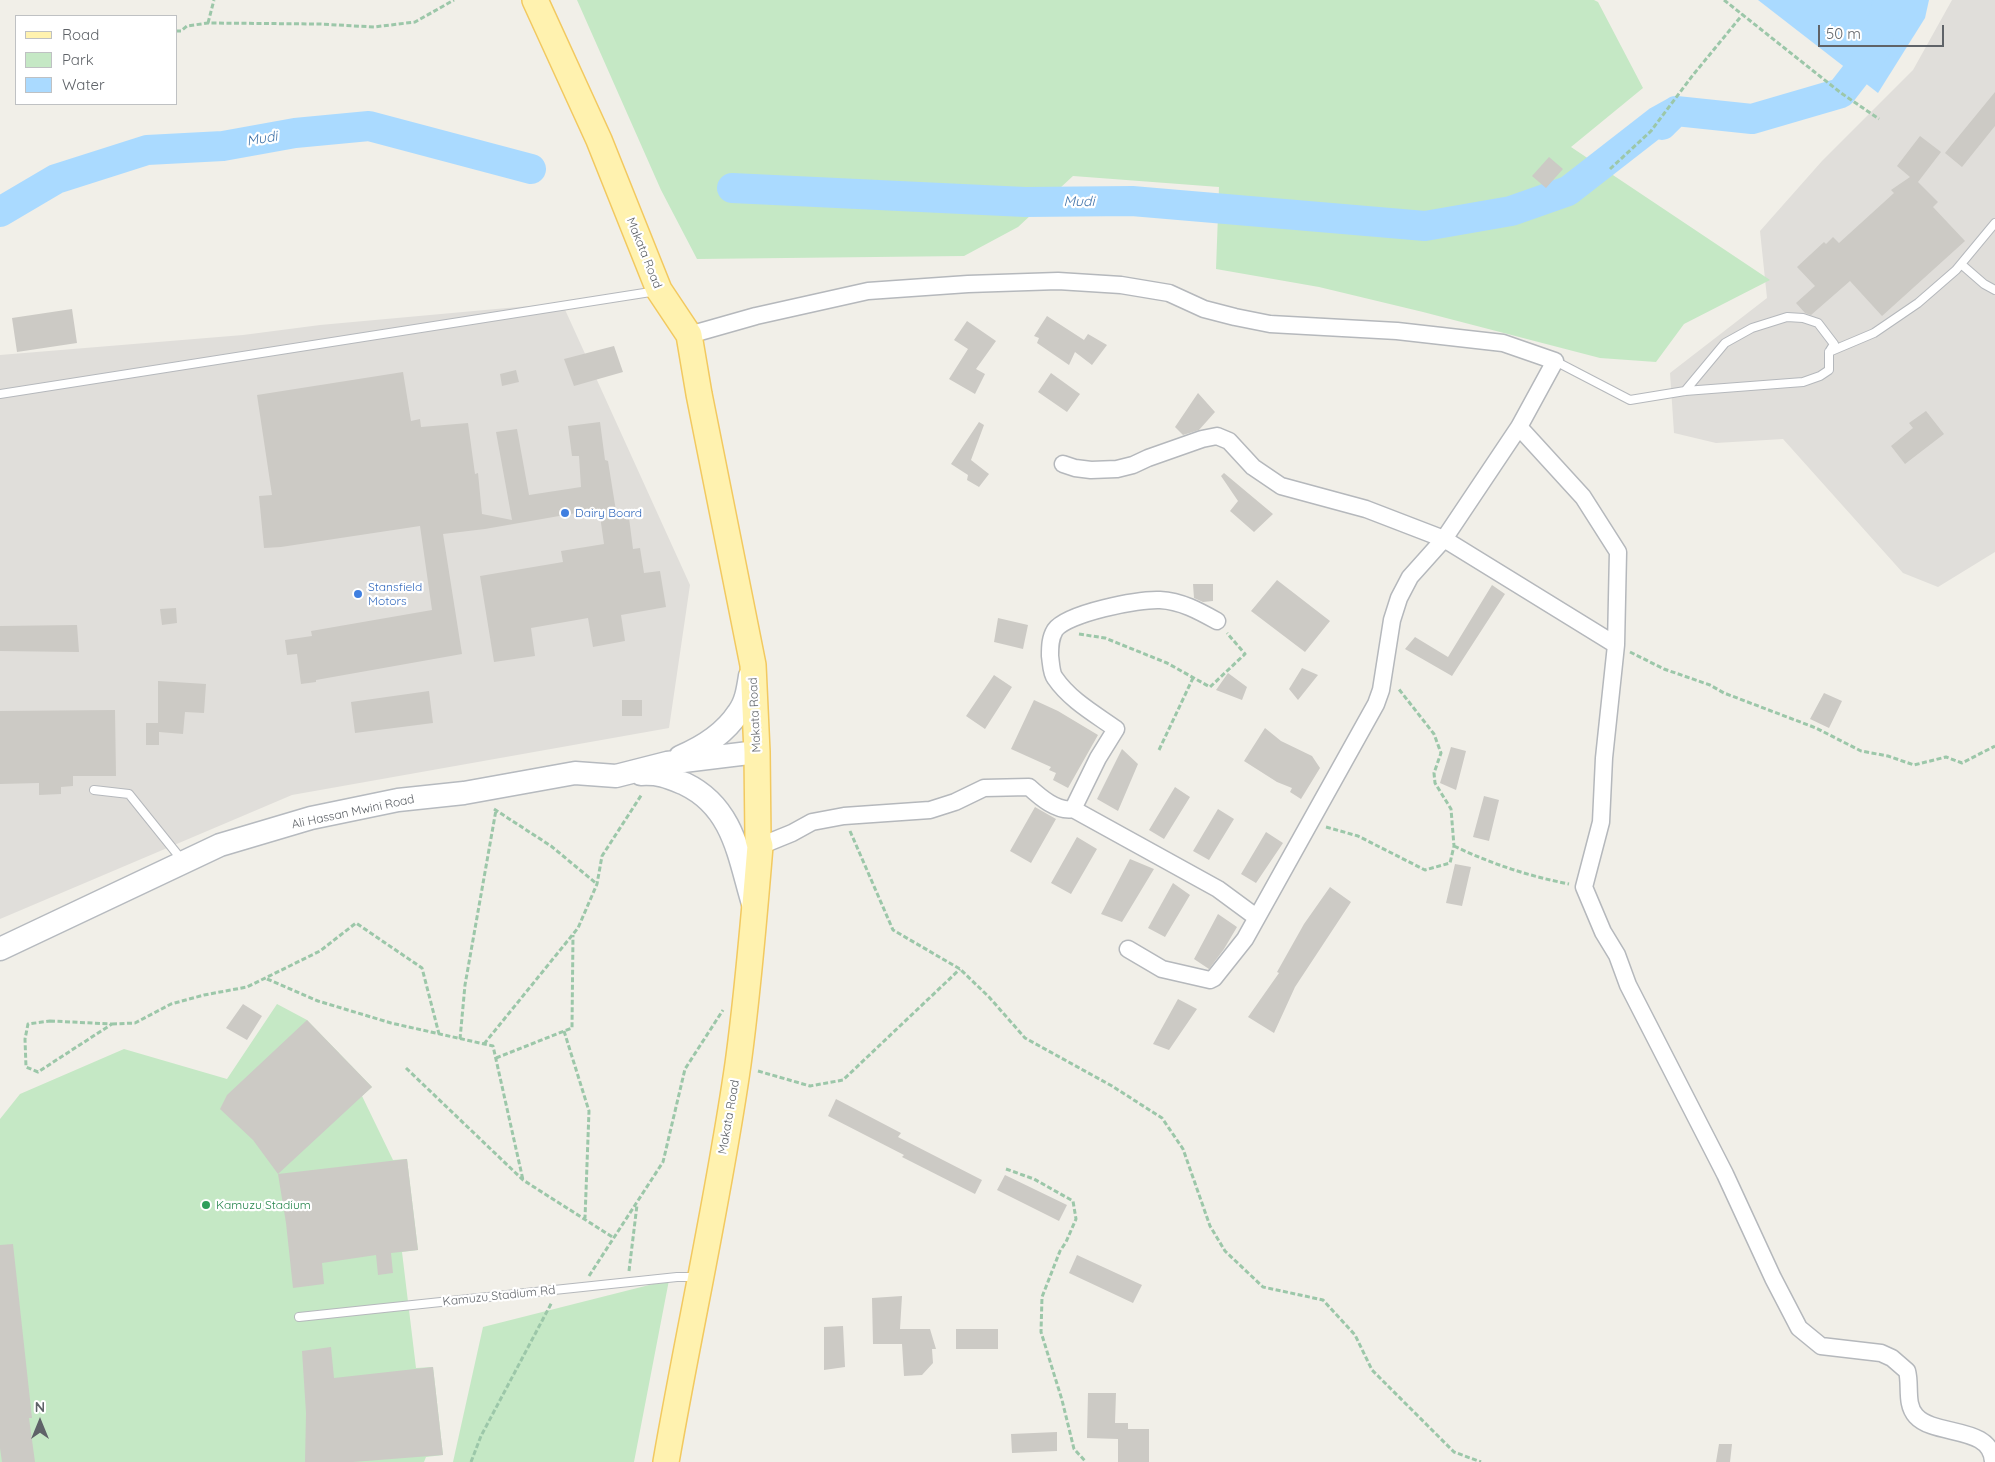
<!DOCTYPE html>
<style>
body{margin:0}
#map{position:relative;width:1995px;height:1462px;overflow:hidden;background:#f1efe8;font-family:Quicksand,sans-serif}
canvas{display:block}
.legend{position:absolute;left:15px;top:15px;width:162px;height:90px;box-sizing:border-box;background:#fff;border:1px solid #bfc1c3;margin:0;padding:6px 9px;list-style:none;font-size:15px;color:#5f6368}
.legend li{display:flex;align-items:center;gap:10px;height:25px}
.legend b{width:25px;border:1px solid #bfc1c3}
.north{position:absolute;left:15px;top:1397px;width:50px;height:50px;-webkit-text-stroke:4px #fff;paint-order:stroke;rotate:0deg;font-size:14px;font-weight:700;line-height:20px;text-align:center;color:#5f6368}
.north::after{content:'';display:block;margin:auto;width:18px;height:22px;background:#5f6368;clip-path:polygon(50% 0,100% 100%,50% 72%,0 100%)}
.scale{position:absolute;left:1818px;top:25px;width:126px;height:22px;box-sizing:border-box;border:2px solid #5f6368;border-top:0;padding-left:6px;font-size:15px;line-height:18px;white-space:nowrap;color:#5f6368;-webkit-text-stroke:4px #fff;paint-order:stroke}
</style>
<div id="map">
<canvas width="1995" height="1462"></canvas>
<ul class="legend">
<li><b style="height:6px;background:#fff2af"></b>Road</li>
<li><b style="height:14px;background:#c5e8c5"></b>Park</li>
<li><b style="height:14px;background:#aadaff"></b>Water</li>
</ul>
<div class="north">N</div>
<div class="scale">50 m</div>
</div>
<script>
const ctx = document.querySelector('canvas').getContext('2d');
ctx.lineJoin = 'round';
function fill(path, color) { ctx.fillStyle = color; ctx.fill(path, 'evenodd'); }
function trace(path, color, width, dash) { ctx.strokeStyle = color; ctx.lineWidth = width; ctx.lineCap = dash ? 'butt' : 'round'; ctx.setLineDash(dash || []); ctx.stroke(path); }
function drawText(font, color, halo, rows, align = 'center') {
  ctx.font = font + ' Quicksand,sans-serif'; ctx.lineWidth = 4.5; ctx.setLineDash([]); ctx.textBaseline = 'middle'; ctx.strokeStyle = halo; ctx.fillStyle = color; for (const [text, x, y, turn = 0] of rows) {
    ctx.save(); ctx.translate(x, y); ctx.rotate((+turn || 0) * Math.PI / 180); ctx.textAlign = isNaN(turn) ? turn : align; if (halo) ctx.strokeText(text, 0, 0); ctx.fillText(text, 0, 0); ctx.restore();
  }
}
fill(new Path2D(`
 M1952,0H1995V552L1938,587L1903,573L1783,439L1716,443L1674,433L1670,373L1767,298L1760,231L1822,161L1913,70Z
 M562,303L690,585L669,728L292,795L0,919V355L243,335L320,325Z`), '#e0deda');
fill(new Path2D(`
 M577,0H1594L1598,2L1643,88L1571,147L1770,280L1684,324L1656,362L1600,358L1423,312L1319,287L1216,269L1219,187L1073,176L1018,227L964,256L697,259L661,190Z
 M277,1004L307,1020L372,1087L362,1096L393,1160L407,1159L418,1250L402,1252L416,1368L433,1367L443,1455L426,1457L424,1462H0V1119L20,1094L124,1049L227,1079Z
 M669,1280L634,1462H453L483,1327Z`), '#c5e8c5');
fill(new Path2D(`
 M1758,0H1929L1925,18L1878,93Z`), '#aadaff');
trace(new Path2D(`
 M1662,125L1676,111L1752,119L1841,93L1876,48L1888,0
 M732,188L1025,202L1132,201L1425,226L1511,211L1568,191L1658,121L1676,111
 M0,212L56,179L147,150L223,146L295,133L369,126L531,169`), '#aadaff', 30);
fill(new Path2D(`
 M1995,92V126L1962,167L1945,153Z
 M1920,136L1941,152L1918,182L1938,202L1933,207L1965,241L1882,316L1850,281L1811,315L1805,313L1796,303L1815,286L1797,267L1824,242L1826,244L1833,237L1839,243L1894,193L1891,190L1910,177L1897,166Z
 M1549,157L1563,169L1546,188L1532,176Z
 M72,309L77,343L17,352L12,318Z
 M1047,316L1084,340L1088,334L1107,345L1092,365L1075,352L1069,365L1037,343L1039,338L1034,336Z
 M967,321L996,341L976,369L985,374L975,394L949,379L968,349L954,340Z
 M614,346L623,372L574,386L564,359Z
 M516,370L519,382L502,386L500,374Z
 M403,372L411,421L420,419L421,427L468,423L475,474L478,473L482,514L512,520L496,432L517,429L529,495L581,487L579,456H572L568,426L600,422L605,460L608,461L616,511L628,510L633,549L640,548L644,573L660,571L666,607L621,615L625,641L593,647L588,618L531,628L535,656L494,662L480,576L563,562L561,551L604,544L599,509L485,529L443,534L462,654L316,680V682L301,684L297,654L287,655L285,640L312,636L311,631L432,610L420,526L281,547L264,548L259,496L272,495L257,395Z
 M1051,373L1080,394L1067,412L1038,392Z
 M1198,393L1215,412L1199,430L1183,435L1175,427Z
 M1926,411L1944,434L1905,464L1891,446L1913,428L1909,423Z
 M979,422L984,425L971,460L989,474L979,487L967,480L968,475L951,464Z
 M1224,473L1273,514L1254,532L1230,511L1238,501L1221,476Z
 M1277,580L1330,621L1305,652L1251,611Z
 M1193,584H1213V601L1203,602L1194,598Z
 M1492,585L1505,594L1452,676L1405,649L1415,637L1448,657Z
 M176,608L177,623L162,625L160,609Z
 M998,618L1028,625L1023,649L994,642Z
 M77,625L79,652L0,651V626Z
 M1302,668L1318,675L1298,700L1289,689Z
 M1228,673L1247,687L1242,700L1216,690Z
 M994,675L1012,687L985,729L966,716Z
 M158,681L206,684L204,713L185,712L183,734L159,732V745H146V723H158Z
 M429,691L433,723L355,733L351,702Z
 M1824,693L1842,701L1829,728L1810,719Z
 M622,700H642V716H622Z
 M1034,700L1058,711L1098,735L1068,788L1053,780L1056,773L1049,770L1051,767L1011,749Z
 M115,710L116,776H73V786L61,787V794L39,795V783L0,784V711Z
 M1265,728L1281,741L1312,756L1320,768L1301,799L1290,792L1292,788L1277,782L1244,761Z
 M1451,747L1466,751L1456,790L1440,783Z
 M1122,749L1138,764L1118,811L1097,799Z
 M1175,787L1190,797L1164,839L1149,830Z
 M1484,796L1499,800L1489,841L1473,837Z
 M1035,807L1056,819L1031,863L1010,851Z
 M1218,809L1234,819L1209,860L1193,851Z
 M1266,832L1283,843L1256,883L1241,874Z
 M1077,837L1097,849L1071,894L1051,883Z
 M1130,859L1154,869L1122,922L1101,914Z
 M1455,864L1471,867L1462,906L1446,903Z
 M1173,883L1190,895L1165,937L1148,928Z
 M1330,887L1351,902L1295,987L1274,1033L1248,1017L1279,973L1277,972L1304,924Z
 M1218,914L1237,927L1224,949L1209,969L1194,959Z
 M1178,999L1197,1009L1169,1050L1153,1044Z
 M243,1004L262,1016L247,1040L226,1028Z
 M307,1020L372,1087L278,1174L407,1159L418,1250L391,1253L393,1273L378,1275L376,1255L322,1263L324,1284L293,1288L286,1223L278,1174L253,1140L220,1109L227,1095Z
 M836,1099L901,1133L898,1137L982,1180L975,1194L902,1157L904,1155L828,1116Z
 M1005,1175L1067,1205L1059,1221L997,1190Z
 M13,1244L32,1418H29L35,1462H2L0,1448V1245Z
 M1077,1255L1142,1285L1133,1303L1069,1273Z
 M902,1296L900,1329H930L936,1349H932L933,1363L922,1375L904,1376L902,1344H873L872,1298Z
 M843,1326L845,1367L824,1370V1327Z
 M956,1329H998V1349H956Z
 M331,1347L334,1378L433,1367L443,1455L353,1462H305L306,1413L302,1351Z
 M1088,1393H1116L1115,1423H1128V1429H1149V1462H1118V1439L1087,1438Z
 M1057,1432V1451L1012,1453L1011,1434Z
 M1719,1444H1732L1730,1462H1716Z`), '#cccac5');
const lane = new Path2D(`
 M1961,264L1984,284L1995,290
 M1829,352L1874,333L1918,303L1956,270L1995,223
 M1555,361L1630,400L1685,391L1803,382L1820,376L1829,370V352L1834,344L1818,323L1803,318L1787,317L1752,328L1725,343L1685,391
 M0,394L657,291
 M94,790L129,794L182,860
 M299,1317L677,1277H698`);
const street = new Path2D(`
 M689,335L756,316L868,291L968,284L1058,281L1121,285L1169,293L1204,309L1235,317L1270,324L1397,331L1503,343L1555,361L1519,427L1444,539L1410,577L1399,598L1392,620L1381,690L1376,704L1245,939L1214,978L1210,980L1162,969L1128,949
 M1519,427L1583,497L1618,552L1616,645
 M1063,464L1075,468L1091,470L1117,469L1133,465L1148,458L1202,439L1217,436L1229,441L1253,467L1281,486L1366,509L1444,539L1616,645L1604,758L1601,822L1584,887L1603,932L1617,955L1628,985L1725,1174L1773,1278L1799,1328L1821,1346L1881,1353L1892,1358L1907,1371C1911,1385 1905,1404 1916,1416C1935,1437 1992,1425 1993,1462
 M1073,809L1098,758L1116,729C1095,714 1070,700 1055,678C1051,673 1051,662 1050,656C1050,647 1050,638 1055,630C1067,613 1139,599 1160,600C1181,601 1199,611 1217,621
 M760,846L792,833L812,822L844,816L930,810L955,802L984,788L1029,787C1040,797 1057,812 1073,809L1218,889L1256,917`);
const secondary = new Path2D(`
 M680,757C701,748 725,733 738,713C746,703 748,689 750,676
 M641,774C660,773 668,777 685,784C735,808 739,859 754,907
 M0,949L220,845L311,818L398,800L464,793L575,773L616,776L667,763L757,752`);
const primary = new Path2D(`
 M535,0L599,140L659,290L689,335L699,394L753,665L757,752L758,839L760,846C754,919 748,991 738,1064C719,1197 689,1329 666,1462`);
trace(lane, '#b5b8bc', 10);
trace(street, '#b5b8bc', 19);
trace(secondary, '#b6babf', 25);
trace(primary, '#f2c960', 28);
trace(new Path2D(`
 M1724,0L1841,93L1879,119
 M208,23L214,0
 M176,31H181L187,26L208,23L320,24L374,27L415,22L454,0
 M1610,169L1651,131L1693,75L1743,14
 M1079,634L1105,638L1167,663L1210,687L1245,654L1227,633
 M1630,652L1664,669L1710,685L1724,693L1816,728L1861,751L1888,756L1914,765L1946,757L1962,763L1995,746
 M1159,750L1193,678
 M494,809L551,846L597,884
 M1326,827L1358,836L1425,870L1450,863L1454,846L1451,809L1435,783L1434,773L1441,753L1434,734L1398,688
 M850,831L893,930L960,969L989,997L1025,1038L1112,1086L1162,1118L1183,1149L1210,1226L1225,1251L1263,1287L1323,1300L1355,1335L1372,1370L1454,1452L1481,1462
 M1454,846C1492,864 1528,876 1569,884
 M267,979L318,1001L391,1023L493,1046L523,1180
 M50,1021L112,1024L38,1072L26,1067L25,1039L28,1024Z
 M112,1024L135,1023L171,1004L204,995L247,987L320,951L356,923L422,968L439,1034
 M564,1031L589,1111L585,1218
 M460,1039L465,985L496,810
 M484,1044L578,928L597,884L602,856L642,794
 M496,1058L572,1028L573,935
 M406,1068L523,1180L614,1238
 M758,1071L810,1086L843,1080L960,969
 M1006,1169L1034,1179L1073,1201L1076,1219L1066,1242L1060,1251L1042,1297L1041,1332L1062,1400L1074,1449L1086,1462
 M629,1271L637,1205
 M589,1276L663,1162L685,1069L723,1010
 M471,1462L481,1436L552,1302`), '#9cc7a9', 3, [5, 2.5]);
trace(lane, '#fff', 8);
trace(street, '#fff', 16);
trace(secondary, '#fff', 22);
trace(primary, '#fff2af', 25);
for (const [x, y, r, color] of [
 [565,513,5,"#3f7fe0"],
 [358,594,5,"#3f7fe0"],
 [206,1205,5,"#2e9e5b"]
]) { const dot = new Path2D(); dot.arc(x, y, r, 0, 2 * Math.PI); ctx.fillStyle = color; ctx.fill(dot); trace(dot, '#fff', 2); }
drawText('12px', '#5f6368', '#fff', [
 ["Makata Road",644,253,68],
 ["Makata Road",755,715,-93],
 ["Ali Hassan Mwini Road",353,812,-12],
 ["Makata Road",729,1117,-80],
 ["Kamuzu Stadium Rd",499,1296,-6]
]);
drawText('12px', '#366cbe', '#fff', [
 ["Dairy Board",575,513],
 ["Stansfield",368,587],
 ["Motors",368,601]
], 'left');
drawText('12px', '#27864d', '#fff', [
 ["Kamuzu Stadium",216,1205]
], 'left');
drawText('italic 14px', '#4174aa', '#fff', [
 ["Mudi",262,139,-10],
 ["Mudi",1079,202]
]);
</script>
